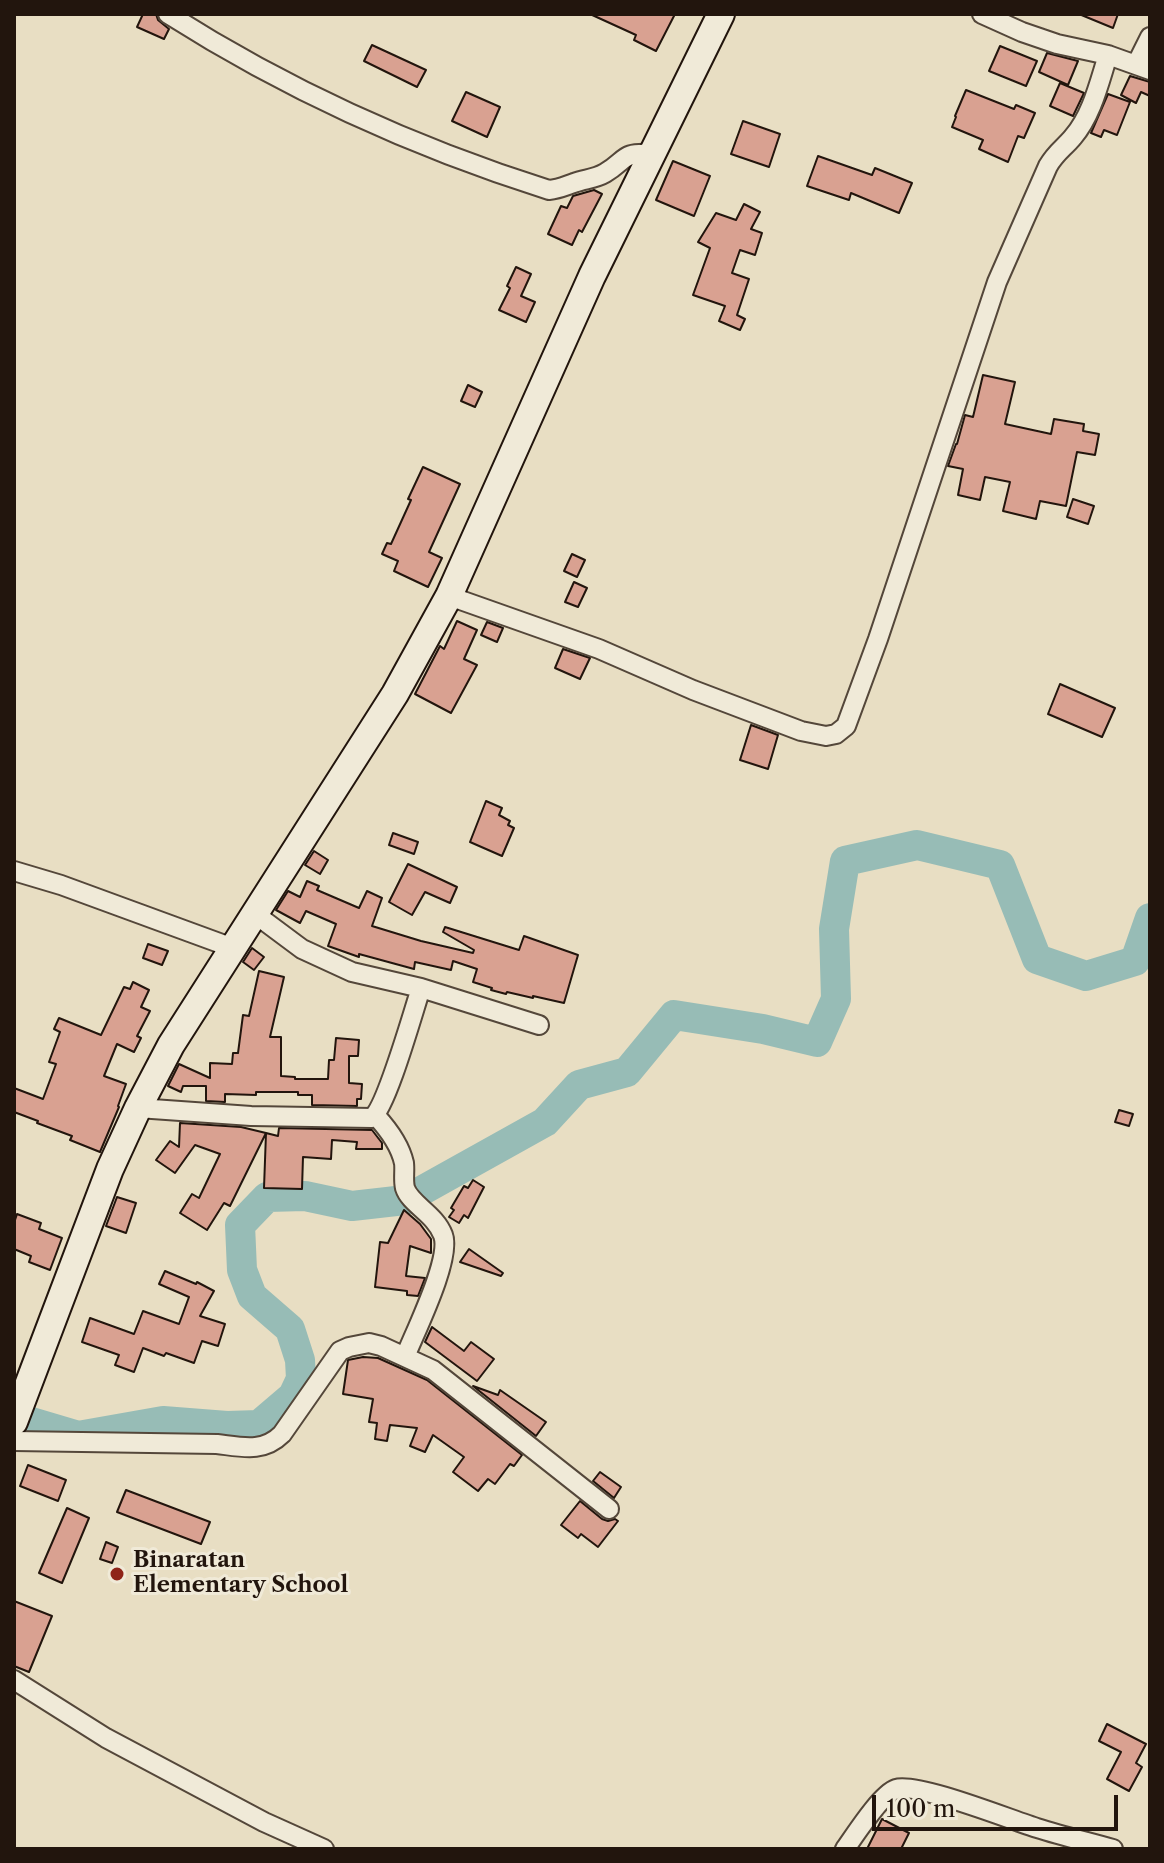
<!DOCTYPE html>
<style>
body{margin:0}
#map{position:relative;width:1164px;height:1863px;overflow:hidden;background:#e8dec3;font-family:"Libre Caslon Text",serif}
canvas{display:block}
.frame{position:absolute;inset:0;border:16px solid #22150d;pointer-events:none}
.scale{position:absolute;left:872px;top:1795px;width:246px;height:36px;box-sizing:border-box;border:4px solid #22150d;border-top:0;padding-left:10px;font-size:24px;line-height:28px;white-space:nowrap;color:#22150d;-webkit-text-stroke:6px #f0ead8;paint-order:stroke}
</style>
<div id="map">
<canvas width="1164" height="1863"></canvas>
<div class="frame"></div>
<div class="scale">100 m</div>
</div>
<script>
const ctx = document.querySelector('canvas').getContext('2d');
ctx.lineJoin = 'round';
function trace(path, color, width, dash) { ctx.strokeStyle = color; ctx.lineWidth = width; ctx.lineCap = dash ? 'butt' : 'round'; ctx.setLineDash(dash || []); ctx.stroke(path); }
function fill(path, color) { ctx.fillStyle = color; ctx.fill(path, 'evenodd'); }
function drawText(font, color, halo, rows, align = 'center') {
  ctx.font = font + ' "Libre Caslon Text",serif'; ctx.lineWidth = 6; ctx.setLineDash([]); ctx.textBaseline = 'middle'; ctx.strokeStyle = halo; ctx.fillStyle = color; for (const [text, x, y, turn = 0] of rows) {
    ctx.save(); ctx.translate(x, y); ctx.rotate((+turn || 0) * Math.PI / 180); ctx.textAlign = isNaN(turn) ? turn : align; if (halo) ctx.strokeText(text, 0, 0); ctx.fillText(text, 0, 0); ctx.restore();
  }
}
trace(new Path2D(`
 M14,1417L78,1436L163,1421L227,1426L259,1425L293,1396L301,1379L300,1360L290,1329L252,1296L242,1270L240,1225L267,1197L305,1196L352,1206L405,1200L545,1122L579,1085L627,1072L674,1015L763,1029L817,1042L836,999L834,929L845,861L917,845L1000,865L1037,959L1086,976L1135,961L1150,918`), '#97bcb6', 30);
const building = new Path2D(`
 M143,14H156L158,20L169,29L164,39L137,27Z
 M590,14H675L656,51L634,40L636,35Z
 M1079,14H1118L1113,28Z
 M372,45L426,70L417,87L364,61Z
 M1000,46L1037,61L1026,86L989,71Z
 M1047,53L1078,61L1068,85L1039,72Z
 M1130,76L1150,82V96L1141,92L1136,103L1121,95Z
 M1060,83L1084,93L1073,116L1050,106Z
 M966,90L1014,109L1016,105L1035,113L1024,138L1018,136L1008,162L979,149L983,140L952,127L956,117L955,116Z
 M466,92L500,107L487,137L452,121Z
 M1108,94L1130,102L1117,135L1104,130L1101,137L1091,133Z
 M743,121L780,134L769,167L731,154Z
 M818,156L872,175L875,168L912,183L899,213L851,193L849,200L807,186Z
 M673,161L710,176L694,216L656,200Z
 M594,190L602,194L582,232L579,230L572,245L548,234L561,206L567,208L573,196Z
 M744,204L760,212L751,229L762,233L755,255L740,250L732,273L749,279L737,315L745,319L740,330L719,321L725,306L693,295L710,248L698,242L716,213L736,220Z
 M516,267L531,274L521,296L535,302L526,322L499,310L510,288L507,286Z
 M983,375L1015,382L1005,424L1051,434L1054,419L1084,424L1083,431L1099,434L1095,455L1077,452L1066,506L1040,501L1036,519L1003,511L1010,482L985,477L980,500L958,495L963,469L948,466L956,444H957L965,415L973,417Z
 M468,385L482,392L475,407L461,401Z
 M423,467L460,484L429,552L442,558L428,587L394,571L398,561L382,554L387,543L391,544L411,500L408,499Z
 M1073,499L1094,506L1088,524L1067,517Z
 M572,554L585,560L577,577L564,571Z
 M574,582L587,588L578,607L565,602Z
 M457,621L477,630L464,659L477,665L451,713L415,694L440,646L444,649Z
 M487,622L503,628L497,642L481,635Z
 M563,649L590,658L580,679L555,668Z
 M1060,684L1115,708L1102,737L1048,714Z
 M751,725L778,735L768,769L740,760Z
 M486,801L502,808L499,815L510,821L508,825L514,828L502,856L470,842Z
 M393,833L418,842L414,854L389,845Z
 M314,851L328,860L320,874L305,865Z
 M408,864L457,887L450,903L425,892L412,915L389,902Z
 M307,881L319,886L317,890L359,908L367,891L382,898L372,926L421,941L473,953L474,950L443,932L445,927L519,950L524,936L578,955L564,1003L533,996V998L507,992L506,994L491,990L492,988L473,982L477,969L453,961L451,970L415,962L414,969L359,954V957L328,946L336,924L306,911L300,923L276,910L288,891L300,897Z
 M148,944L168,951L162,965L143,958Z
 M252,948L264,957L254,970L243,962Z
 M259,971L284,977L270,1037H281V1076L295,1077V1079H328L329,1060H334L336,1038L359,1040L358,1056H349V1083L362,1084L361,1099H357V1106L312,1105V1095H298V1092H256V1095L225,1094V1102L206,1101V1086H183L181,1092L168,1086L179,1064L210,1078V1063L232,1064L233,1053H238L243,1015L249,1016Z
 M133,982L149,990L141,1007L150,1011L137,1036L141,1038L134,1052L117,1044L104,1076L126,1084L118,1106L119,1107L100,1152L70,1140L72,1136L37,1123L38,1121L14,1112V1088L43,1099L56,1064L49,1062L60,1032L54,1029L59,1018L101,1035L124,987L130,989Z
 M1119,1110L1133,1114L1129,1126L1115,1122Z
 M180,1123L241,1127L266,1133L230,1206L224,1203L207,1230L180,1213L192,1194L199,1198L220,1154L195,1145L175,1173L156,1160L170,1141L179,1147Z
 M279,1128L372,1130L382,1143V1149H356L357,1142L332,1140L331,1159L303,1157L302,1189L264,1188L266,1133L278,1136Z
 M473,1180L484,1187L468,1218L464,1215L459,1223L449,1217L454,1210L451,1208L464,1186L468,1188Z
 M117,1197L136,1203L126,1233L106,1226Z
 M404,1210L420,1224L431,1239V1253L410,1246L406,1276L425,1278L418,1296L407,1295V1291L375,1287L380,1242L388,1243Z
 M17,1214L41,1223L39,1229L62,1238L50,1270L29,1262L31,1256L14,1249V1223Z
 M469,1249L503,1273L501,1276L460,1262Z
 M165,1271L196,1284L197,1282L214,1291L200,1316L225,1324L218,1346L202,1341L194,1363L166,1353L164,1356L143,1348L134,1372L115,1365L119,1355L82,1342L90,1318L134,1334L143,1311L179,1324L189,1297L159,1284Z
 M432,1327L464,1351L471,1342L494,1359L477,1381L425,1342Z
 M363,1357L378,1358L427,1380L522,1455L514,1466L510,1464L495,1484L488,1479L478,1491L453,1472L464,1457L433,1435L425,1452L410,1446L417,1428L390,1425L387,1441L375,1439L377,1423L369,1422L373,1399L343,1394L348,1360Z
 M473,1386L498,1395L500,1390L546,1422L536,1436Z
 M28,1465L66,1480L58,1501L20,1486Z
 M600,1472L621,1487L614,1498L593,1481Z
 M126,1490L210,1522L201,1544L117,1512Z
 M580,1501L602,1519L608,1521L615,1519L618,1521L598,1547L581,1534L578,1538L561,1525Z
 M67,1508L89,1518L62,1583L39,1573Z
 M106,1542L118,1547L112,1563L100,1559Z
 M14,1601L52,1616L29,1672L14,1666Z
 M1107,1724L1146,1744L1136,1763L1142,1767L1129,1791L1107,1779L1121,1752L1099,1741Z
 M882,1819L909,1833L901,1849H867Z`);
fill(building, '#d9a191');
trace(building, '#22150d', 2);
const minor = new Path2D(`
 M168,14C286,89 416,148 549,190C559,189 565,186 574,183C584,179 595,179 605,173C627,160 621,152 651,154
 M982,14L1022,32L1057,44L1108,55L1150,70
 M1136,65L1150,37
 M449,596L599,649L693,690L801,731L826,736L836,734L846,726L878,639L997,282L1048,166C1056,152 1064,148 1073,137C1092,115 1099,83 1108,55
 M14,871L61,885L233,948
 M255,914L302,949L352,972L421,988L539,1025
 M138,1108L251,1116L372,1118C387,1106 413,1012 421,988
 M376,1116C388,1129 400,1145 404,1163C405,1171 403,1180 405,1188C410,1204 435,1214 443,1235C452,1258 415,1332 405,1357
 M14,1441L217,1444C242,1447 263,1453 282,1434L340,1351L349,1347L369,1343L381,1346L433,1370L609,1509
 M14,1680L106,1738L264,1822L324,1849
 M845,1849C855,1835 881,1794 896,1789C917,1782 1011,1820 1037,1828C1062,1836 1088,1842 1113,1849`);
const secondary = new Path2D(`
 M14,1422L110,1169L138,1108L171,1045L395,694L449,596L592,276L721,14`);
trace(minor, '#54473a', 22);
trace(secondary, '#22150d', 30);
trace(minor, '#f0ead8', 18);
trace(secondary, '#f0ead8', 26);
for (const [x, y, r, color] of [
 [117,1574,8,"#8f2418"]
]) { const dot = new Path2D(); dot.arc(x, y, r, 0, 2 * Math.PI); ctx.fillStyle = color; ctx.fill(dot); trace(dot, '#f0ead8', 3); }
drawText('bold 22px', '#22150d', '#f0ead8', [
 ["Binaratan",133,1561],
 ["Elementary School",133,1586]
], 'left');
</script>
